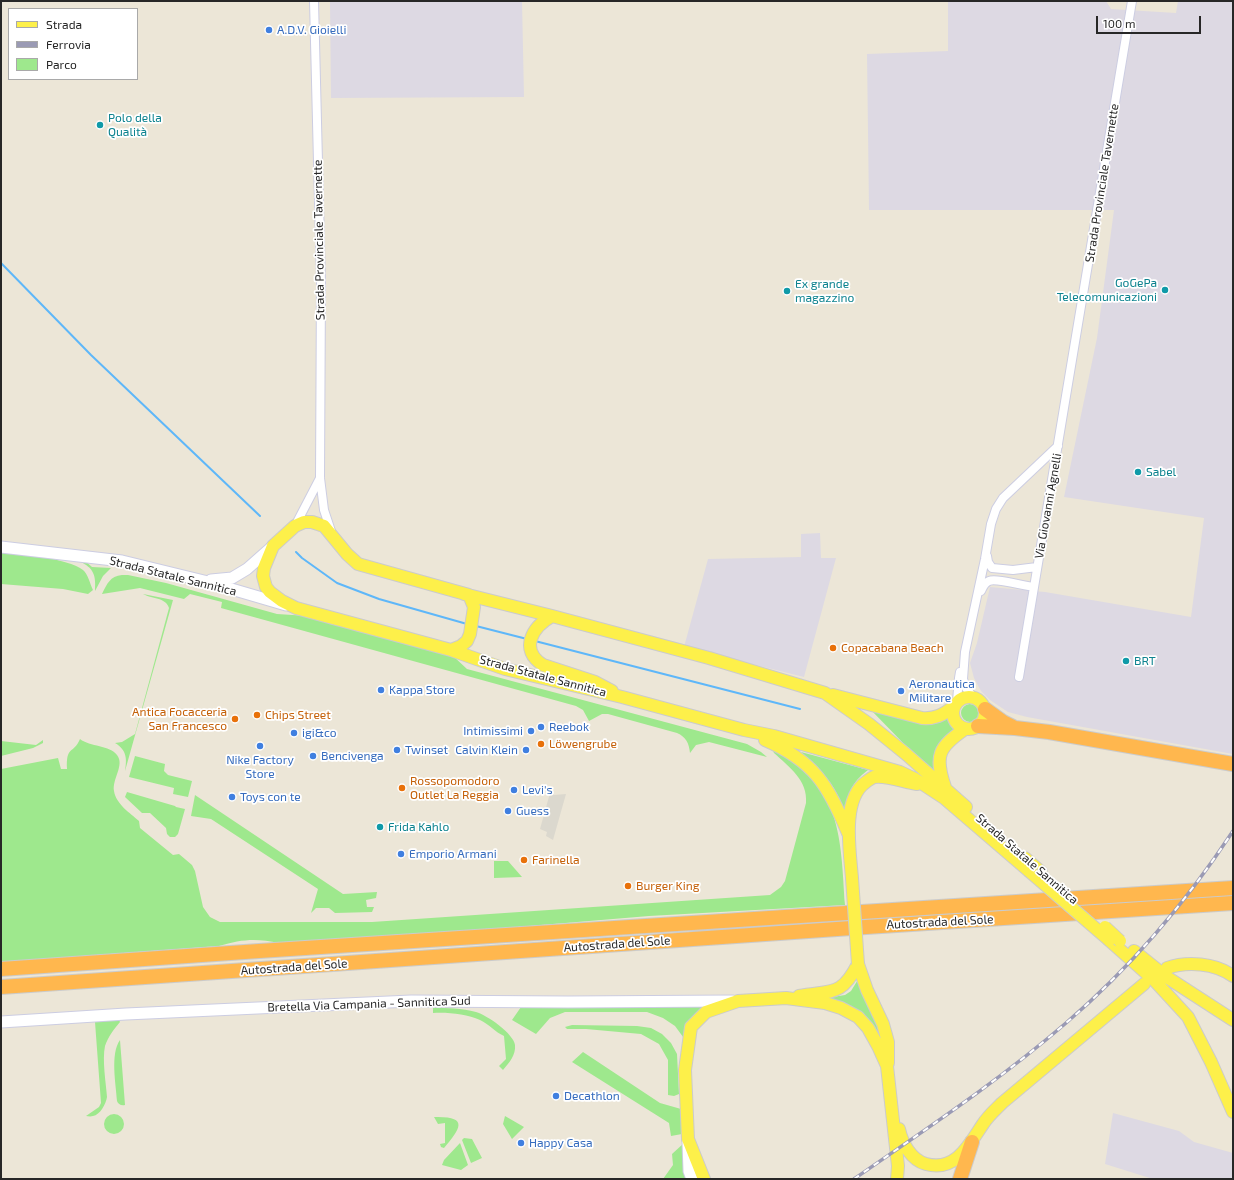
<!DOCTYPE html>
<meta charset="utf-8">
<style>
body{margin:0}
#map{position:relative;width:1234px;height:1180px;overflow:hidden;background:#ece6d7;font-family:"Exo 2",sans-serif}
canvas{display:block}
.frame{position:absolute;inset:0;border:2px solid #272727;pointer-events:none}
.legend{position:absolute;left:8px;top:8px;width:130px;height:72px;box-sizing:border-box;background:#fff;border:1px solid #a9a9a9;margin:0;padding:5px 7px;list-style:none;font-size:12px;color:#272727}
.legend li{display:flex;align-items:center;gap:8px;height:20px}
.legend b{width:20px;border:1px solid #a9a9a9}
.scale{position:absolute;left:1096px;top:16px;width:105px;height:18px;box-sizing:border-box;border:2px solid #272727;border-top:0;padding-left:5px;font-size:12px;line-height:14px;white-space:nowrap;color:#272727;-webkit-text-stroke:3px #fff;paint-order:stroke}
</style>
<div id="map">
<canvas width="1234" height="1180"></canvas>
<div class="frame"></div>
<ul class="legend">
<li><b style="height:5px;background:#fdf04a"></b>Strada</li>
<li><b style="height:5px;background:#9a9ab4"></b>Ferrovia</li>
<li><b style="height:11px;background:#9ee88d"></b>Parco</li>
</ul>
<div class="scale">100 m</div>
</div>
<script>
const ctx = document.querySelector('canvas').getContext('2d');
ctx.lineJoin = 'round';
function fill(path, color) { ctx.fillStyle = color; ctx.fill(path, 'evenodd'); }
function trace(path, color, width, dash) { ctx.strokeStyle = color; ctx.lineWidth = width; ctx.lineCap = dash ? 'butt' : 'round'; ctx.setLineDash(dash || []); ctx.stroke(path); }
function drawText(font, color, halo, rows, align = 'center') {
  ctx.font = font + ' "Exo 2",sans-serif'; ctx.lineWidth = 3.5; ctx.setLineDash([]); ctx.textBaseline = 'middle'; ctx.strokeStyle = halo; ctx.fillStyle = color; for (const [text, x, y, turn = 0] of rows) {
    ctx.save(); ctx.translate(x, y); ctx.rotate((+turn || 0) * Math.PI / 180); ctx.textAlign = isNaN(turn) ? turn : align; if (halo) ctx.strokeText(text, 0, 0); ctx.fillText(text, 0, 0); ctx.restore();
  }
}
fill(new Path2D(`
 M330,1H522L524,97L331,98Z
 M948,1H1106L1111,9L1176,13L1178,1H1233V754L1027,717L1008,712L990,700L981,691L974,678L970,663L977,643L990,587L1045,592L1191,617L1204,518L1064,497L1097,338L1114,210H869L867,54L948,51Z
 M820,533L821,558H836L804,677L684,647L708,559L801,557V534Z
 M1113,1113L1179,1131L1194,1142L1233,1153V1179H1153L1105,1164Z`), '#ddd9e3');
fill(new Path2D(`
 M1,552C21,554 67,558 83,570C88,574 90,584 93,590L88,594L63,589L1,584Z
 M84,560L92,567L111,568L103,576L95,591C96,575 94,568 79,561Z
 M122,575H128L166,583L277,614L308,616L452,655L467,669L747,744L761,752L767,757L709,742L696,745L690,753C689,743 686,737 677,733L608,714H602L589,721L583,710L576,706L221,608L222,602L190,594L184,599L140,588L102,594C107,584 110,576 122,575Z
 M143,594L173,600L125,771C127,759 127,750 115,743L122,742L135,734L169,608C166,597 151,599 143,594Z
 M961 713a9 9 0 1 1 18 0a9 9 0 1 1-18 0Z
 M871,710L926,724L939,723L948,718L951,725L956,729L936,773L906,746Z
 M80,739C90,747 110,745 117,755C125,765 112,779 114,791C116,804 130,813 139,821L140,828L173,855L179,854L192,865L195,871L203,907L210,917L220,922H372L770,895L781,887L785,881L806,803C808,780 789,767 774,753L773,751C842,781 841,841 845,905L649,916L469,931L279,943C257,938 241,939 219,946L1,962V769L58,758L61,769H67C66,745 73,755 80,739Z
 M43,740V743L33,748L1,756V741L36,745Z
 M801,752L868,770C851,783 847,794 846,815C843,808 841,800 837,794C829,777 814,765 801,752Z
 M135,756L165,764L164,771L168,775L192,781L188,797L173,794L174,788L129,777Z
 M127,792L175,806L176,807L185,809L178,834L175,837H170L167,834L166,828L150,813H142L125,797Z
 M195,795L343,894L377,892L376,898L366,900L367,907H374L372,912L335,913L329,908H316L311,913L318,889L211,819L191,816Z
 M494,861H508L522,877L494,878Z
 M859,978L877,1019L883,1047L875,1031L814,1000L845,995L851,991Z
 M721,1005L716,1007L686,1041L675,1026L663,1018L647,1012H565L550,1018L536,1034L512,1020L521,1007H661Z
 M433,1008C447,1008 462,1008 476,1012C487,1015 514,1034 515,1045C516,1055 509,1063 503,1070L499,1066L506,1059L504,1036C495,1032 489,1024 480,1020C467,1014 447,1012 433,1013Z
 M111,1020H119L120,1022C114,1029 108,1037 105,1046C102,1060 106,1083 107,1097C106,1104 100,1115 93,1116C90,1117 88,1116 86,1116L99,1107L101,1103L95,1022Z
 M572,1025L637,1026L651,1028L662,1034L671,1043L677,1054L679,1094L674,1096L668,1095V1060L659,1044L641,1034L586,1029H567L565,1027Z
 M120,1040L125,1105C121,1106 118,1104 117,1101C116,1084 110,1054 120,1040Z
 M583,1052L660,1103L681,1109L682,1134L671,1136L669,1123L572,1062Z
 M104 1124a10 10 0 1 1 20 0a10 10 0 1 1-20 0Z
 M505,1116L524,1127L512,1139L503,1124Z
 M434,1117C469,1116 461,1128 444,1148L441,1147L440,1144L445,1143V1123L438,1124Z
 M464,1138L472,1139L482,1158L471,1163L462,1140Z
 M460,1143L468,1165L461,1170L442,1165L444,1160Z
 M684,1143L685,1179H663L673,1165L672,1154Z`), '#9ee88d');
fill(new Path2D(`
 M550,793L554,795L566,794L553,840L546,836L547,832L540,829Z`), '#dbd8ce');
trace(new Path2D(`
 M1,263L91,355L260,516
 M296,552L302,558L337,583L379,599L467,624
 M476,626L527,639
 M535,641L800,709`), '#5eb7f9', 2);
const street = new Path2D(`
 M314,1L321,283L320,478L324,510L331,531
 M295,526L320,478
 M987,556L988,562L992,568L1013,570L1037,567
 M981,591C983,587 984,583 989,581C996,578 1024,586 1034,587
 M1019,677L1132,1
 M973,697L966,688L963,679L965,652L985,559L991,524L996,509L1003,498L1058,446
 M957,701L959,678L960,672`);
const secondary = new Path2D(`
 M1,547L122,561L204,581L286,605
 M211,580L232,578L247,569L273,546
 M1,1022L126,1014L411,1001L568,1002L733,1001
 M688,1142L689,1171L692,1179`);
const primary = new Path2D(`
 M464,594L552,616L709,658L825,693L869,724L906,754L966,807
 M552,616C532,627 519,650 543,665L595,682L612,691
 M451,650L461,646L467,641L470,634L474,607L469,595L358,564L347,554L324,526L312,522H304L295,526L273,546L264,568L263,576L266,587L270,592L282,601L296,608L451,650L505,669L622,697L744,730L774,736L900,772L915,779L944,798L1029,871
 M833,695L922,718C935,719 943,715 953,707
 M953 713a16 16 0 1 1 32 0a16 16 0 1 1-32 0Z
 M765,740C814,761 828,785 848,833
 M945,787C934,755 939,747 965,729
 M1025,858L1041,872
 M852,878C850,852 841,799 866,782C869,780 871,778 874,777C886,775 904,782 917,784
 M1109,940L1154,980L1188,1017L1211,1062L1233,1112
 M1134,951L1165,976L1233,1020
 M858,964L867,990L883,1024L888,1042V1063
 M1167,968C1187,961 1215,963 1233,976
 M799,996C832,990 841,997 858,964
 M899,1129C902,1143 911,1160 926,1164C956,1172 969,1145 983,1124C988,1116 995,1110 1002,1103L1144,984
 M704,1179L688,1139L685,1070L691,1027L706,1012L738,1001L786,998L825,1003L841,1008L858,1017L868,1028L878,1046L887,1066L898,1166L897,1179`);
const highway = new Path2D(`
 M985,709L1003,722L1013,727
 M978,726L1015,728L1049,732L1233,764
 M1,969L259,951L1233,888
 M1,987L866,927L1233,903
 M960,1179L972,1142`);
trace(street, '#cccde2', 10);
trace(secondary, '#cccde2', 13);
trace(primary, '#cbcbcb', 14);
trace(highway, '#cbcbcb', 16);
trace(street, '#fff', 8);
trace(secondary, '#fff', 11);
trace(primary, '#fdf04a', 12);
trace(highway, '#ffb74e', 14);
const rail = new Path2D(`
 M854,1179C926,1129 1000,1080 1066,1023C1130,968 1187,901 1233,831`);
trace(rail, '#9a9ab4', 3.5);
trace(rail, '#fff', 2, [6]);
const primaryBridge = new Path2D(`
 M1029,871L1109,940
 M852,878L858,964
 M1105,927L1120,941`);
trace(primaryBridge, '#cbcbcb', 14, []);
trace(primaryBridge, '#fdf04a', 12);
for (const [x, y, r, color] of [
 [269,30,4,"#3f7fe0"],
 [100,125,4,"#0f9aa8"],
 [1165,290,4,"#0f9aa8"],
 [787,291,4,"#0f9aa8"],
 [1138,472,4,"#0f9aa8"],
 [833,648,4,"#e8710a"],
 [1126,661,4,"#0f9aa8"],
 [381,690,4,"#3f7fe0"],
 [901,691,4,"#3f7fe0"],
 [257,715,4,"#e8710a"],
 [235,719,4,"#e8710a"],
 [541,727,4,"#3f7fe0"],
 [531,731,4,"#3f7fe0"],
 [294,733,4,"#3f7fe0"],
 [541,744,4,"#e8710a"],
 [260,746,4,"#3f7fe0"],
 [397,750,4,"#3f7fe0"],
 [526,750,4,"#3f7fe0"],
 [313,756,4,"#3f7fe0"],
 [402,788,4,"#e8710a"],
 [514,790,4,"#3f7fe0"],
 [232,797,4,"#3f7fe0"],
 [508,811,4,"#3f7fe0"],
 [380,827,4,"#0f9aa8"],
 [401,854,4,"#3f7fe0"],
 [524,860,4,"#e8710a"],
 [628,886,4,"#e8710a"],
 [556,1096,4,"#3f7fe0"],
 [521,1143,4,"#3f7fe0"]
]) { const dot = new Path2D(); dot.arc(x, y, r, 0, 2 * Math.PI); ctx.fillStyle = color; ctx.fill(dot); trace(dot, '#fff', 1.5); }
drawText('12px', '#366cbe', '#fff', [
 ["A.D.V. Gioielli",277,30],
 ["Aeronautica",909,684],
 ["Militare",909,698],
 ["Kappa Store",389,690],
 ["Reebok",549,727],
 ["Intimissimi",523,731,"right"],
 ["igi&co",302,733],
 ["Twinset",405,750],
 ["Calvin Klein",518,750,"right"],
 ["Bencivenga",321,756],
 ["Nike Factory",260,760,"center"],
 ["Store",260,774,"center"],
 ["Levi's",522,790],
 ["Toys con te",240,797],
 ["Guess",516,811],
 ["Emporio Armani",409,854],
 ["Decathlon",564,1096],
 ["Happy Casa",529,1143]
], 'left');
drawText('12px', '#0d838f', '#fff', [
 ["Polo della",108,118],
 ["Qualità",108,132],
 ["GoGePa",1157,283,"right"],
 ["Telecomunicazioni",1157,297,"right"],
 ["Ex grande",795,284],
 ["magazzino",795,298],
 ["Sabel",1146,472],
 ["BRT",1134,661],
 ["Frida Kahlo",388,827]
], 'left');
drawText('12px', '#272727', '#fff', [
 ["Strada Provinciale Tavernette",1102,183,-81],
 ["Strada Provinciale Tavernette",319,240,-91],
 ["Via Giovanni Agnelli",1048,506,-80],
 ["Strada Statale Sannitica",173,576,14],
 ["Strada Statale Sannitica",543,676,15],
 ["Strada Statale Sannitica",1027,859,41],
 ["Autostrada del Sole",940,922,-3],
 ["Autostrada del Sole",617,944,-4],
 ["Autostrada del Sole",294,967,-4],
 ["Bretella Via Campania - Sannitica Sud",369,1004,-2]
]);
drawText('12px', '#c56008', '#fff', [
 ["Copacabana Beach",841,648],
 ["Antica Focacceria",227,712,"right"],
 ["San Francesco",227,726,"right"],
 ["Chips Street",265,715],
 ["Löwengrube",549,744],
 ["Rossopomodoro",410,781],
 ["Outlet La Reggia",410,795],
 ["Farinella",532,860],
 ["Burger King",636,886]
], 'left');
</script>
